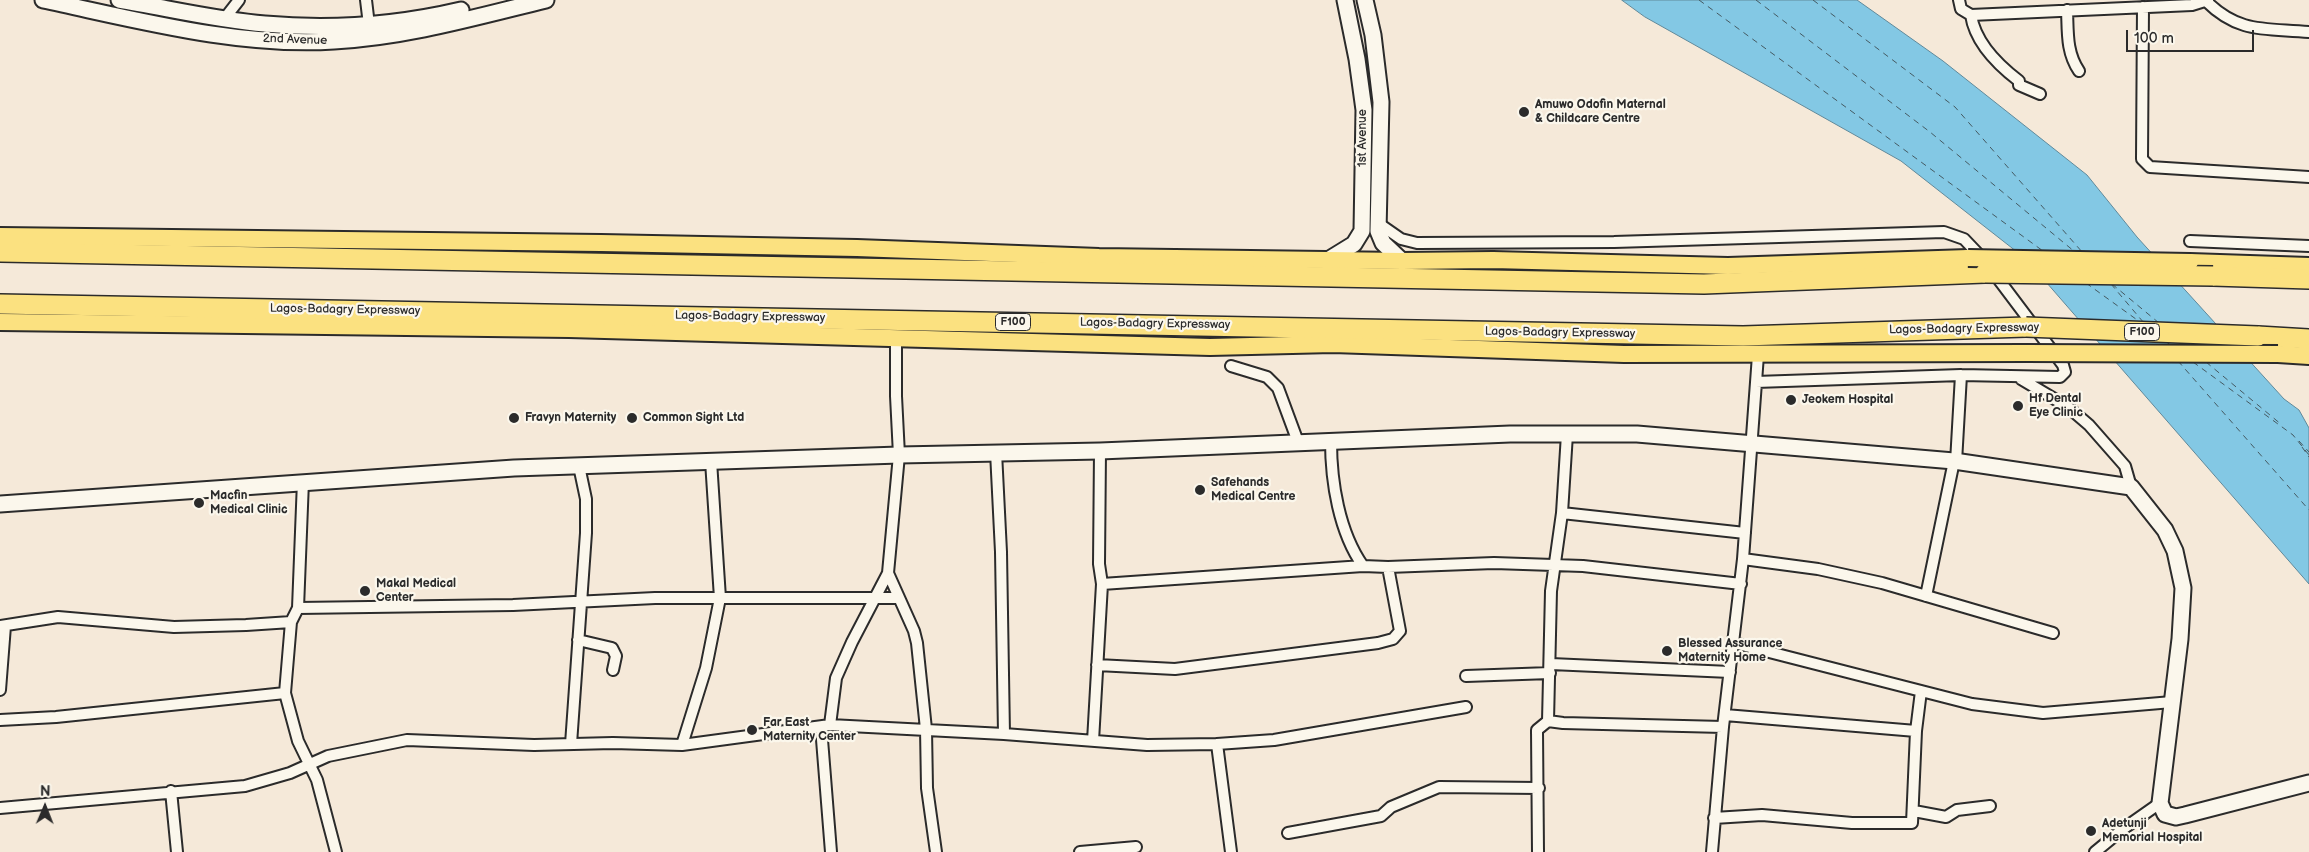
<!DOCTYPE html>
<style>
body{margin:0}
#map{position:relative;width:2309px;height:852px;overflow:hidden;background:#f5e9d9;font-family:"Balsamiq Sans",sans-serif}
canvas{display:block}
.north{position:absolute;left:20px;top:782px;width:50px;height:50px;-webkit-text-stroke:4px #fbf7ec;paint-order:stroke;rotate:1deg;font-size:14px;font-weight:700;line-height:20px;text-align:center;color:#2b2b2b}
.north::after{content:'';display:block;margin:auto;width:18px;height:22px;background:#2b2b2b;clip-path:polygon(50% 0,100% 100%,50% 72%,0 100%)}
.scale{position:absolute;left:2126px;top:30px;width:128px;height:22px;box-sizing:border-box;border:2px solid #2b2b2b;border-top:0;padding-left:6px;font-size:15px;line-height:18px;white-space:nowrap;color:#2b2b2b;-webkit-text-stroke:4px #fbf7ec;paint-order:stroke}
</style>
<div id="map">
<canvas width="2309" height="852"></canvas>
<div class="north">N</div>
<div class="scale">100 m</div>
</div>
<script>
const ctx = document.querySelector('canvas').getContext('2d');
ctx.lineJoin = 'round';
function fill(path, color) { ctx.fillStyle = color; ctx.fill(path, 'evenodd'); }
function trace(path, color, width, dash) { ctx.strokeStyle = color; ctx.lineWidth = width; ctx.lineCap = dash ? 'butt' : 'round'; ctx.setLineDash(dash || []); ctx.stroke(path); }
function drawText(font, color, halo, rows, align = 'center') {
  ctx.font = font + ' "Balsamiq Sans",sans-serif'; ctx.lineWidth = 4.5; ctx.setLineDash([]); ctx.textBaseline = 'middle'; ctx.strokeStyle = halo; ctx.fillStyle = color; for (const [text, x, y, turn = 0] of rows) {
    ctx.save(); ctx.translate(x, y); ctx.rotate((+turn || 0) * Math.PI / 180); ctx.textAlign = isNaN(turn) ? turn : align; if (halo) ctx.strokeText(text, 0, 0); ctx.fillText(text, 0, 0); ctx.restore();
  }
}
const water = new Path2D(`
 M1622,0H1857L1943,61L2087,175L2137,237L2284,399L2299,410L2309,428V584L2026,259L1901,161L1645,17Z`);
fill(water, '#83c8e4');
trace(water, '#60899a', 1);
trace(new Path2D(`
 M1699,0L2043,251
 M1756,0L1930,132L2075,252
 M1813,0L1955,107L2083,253
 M2086,283L2140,322
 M2111,284L2144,323
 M2112,284L2159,323
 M2165,341L2172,346
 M2178,361L2309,510
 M2193,362L2293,435L2309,455
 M2206,362L2282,425
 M2299,441L2309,452
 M2302,447L2309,457`), '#455a62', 1, [6, 5]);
const street = new Path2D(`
 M366,0L369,25
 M1959,0L1961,9L1971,15L2192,5L2208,0
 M2206,1C2239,34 2266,28 2309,32
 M2143,7L2142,159L2150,167L2309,177
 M2067,10C2068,31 2066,52 2079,71
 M1971,15C1975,42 1998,65 2019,81V85L2040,94
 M225,18L239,0
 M1378,223L1401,239L1417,243L1614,242L1944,232L1964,239L1984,260
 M2190,241L2309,246
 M896,339V396L899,455L888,573L914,631L917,643L926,729L927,788L936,852
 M1231,366L1267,377L1278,388L1298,442
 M2021,379L2068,407L2089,425L2125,466L2131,487
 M1756,382L1961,375L2060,377L2065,372L2063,365L1993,272
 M1331,441C1331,482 1339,532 1363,566
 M996,452L1001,552L1004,734
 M1956,462L1961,375
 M303,481L298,608L291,622L285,693L298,741L317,780L336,852
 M1562,513L1745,533
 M1743,559L1818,569L1882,583L2053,633
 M1388,567L1494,563L1583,566L1741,584
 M1926,596L1954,461
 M298,608L513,605L655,598H899
 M0,626L58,617L174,627L246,625L291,622
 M578,640L612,648L616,656L613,670
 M1734,643L1972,704L2043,713L2172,702
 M1551,664L1730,672
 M1097,665L1175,669L1378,643L1393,639L1400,631L1388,567L1363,566L1102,584
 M1466,676L1550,673
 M0,690L5,626
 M1725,715L1916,731
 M0,720L56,717L285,693
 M1548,721L1563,723L1723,727
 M830,725L836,678L852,642L888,573
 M821,727L831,852
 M1093,741L1102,584L1099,564L1100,451
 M571,744L586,533V499L579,466
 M1217,744L1231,852
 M682,745L706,668L720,598L711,461
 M171,791L177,852
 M0,808L245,786L290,773L328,756L407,740L534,745L613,743L682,745L830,725L1004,734L1147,745L1217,744L1274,740L1466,707
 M1914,811L1946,817L1957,810L1990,806
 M1714,818L1762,815L1852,823H1912L1916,731L1921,691
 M1288,833L1381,816L1391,807L1439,787L1539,788
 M1080,852L1136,847
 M1538,852L1537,730L1548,721L1551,591L1562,513L1567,434
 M1712,852L1723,727L1743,559L1758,355
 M2095,852L2123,829L2160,803`);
const secondary = new Path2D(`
 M43,0C138,20 237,47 334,41C407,37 476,17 546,0
 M119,0C167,8 217,20 265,24C331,30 397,25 461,10
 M1365,0L1373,35L1381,102L1378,231L1383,243L1402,261
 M1328,260L1354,244L1362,231L1364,110L1357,59L1345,0
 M0,504L514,468L899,455L1100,451L1510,434H1637L1954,461L2131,487L2165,530L2175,551L2183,588L2180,639L2160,803L2165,814L2176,817L2185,815L2309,783`);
const primary = new Path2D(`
 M0,236L601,243L857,248L1099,257L1402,261L1493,260L1728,266L1968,258
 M2190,262L2309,266
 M0,322L569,329L1210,347L1333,344L1624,354L2026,353
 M2278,354L2309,356`);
const highway = new Path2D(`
 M0,252L1704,284L1985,273
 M2213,276L2309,279
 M0,304L1743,336L2026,327
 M2258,336L2309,339`);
trace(street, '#2b2b2b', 14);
trace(secondary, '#2b2b2b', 19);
trace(primary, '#2b2b2b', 20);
trace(highway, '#2b2b2b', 22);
trace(street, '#fbf7ec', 10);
trace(secondary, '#fbf7ec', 15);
trace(primary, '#fbe180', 16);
trace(highway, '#fbe180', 19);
const primaryBridge = new Path2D(`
 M1968,258L2190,262
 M2026,353L2278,354`);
const highwayBridge = new Path2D(`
 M1985,273L2213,276
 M2026,327L2258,336`);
trace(primaryBridge, '#2b2b2b', 20, []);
trace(highwayBridge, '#2b2b2b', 22, []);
trace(primaryBridge, '#fbe180', 16);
trace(highwayBridge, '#fbe180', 19);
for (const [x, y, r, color] of [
 [1524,112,6,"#2b2b2b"],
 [1791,400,6,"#2b2b2b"],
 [2018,406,6,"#2b2b2b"],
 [514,418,6,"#2b2b2b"],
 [632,418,6,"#2b2b2b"],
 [1200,490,6,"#2b2b2b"],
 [199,503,6,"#2b2b2b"],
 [365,591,6,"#2b2b2b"],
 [1667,651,6,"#2b2b2b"],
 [752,730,6,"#2b2b2b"],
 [2091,831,6,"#2b2b2b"]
]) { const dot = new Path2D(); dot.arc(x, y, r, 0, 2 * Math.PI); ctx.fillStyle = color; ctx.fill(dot); trace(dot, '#fbf7ec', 2); }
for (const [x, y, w] of [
 [1013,322,35],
 [2142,332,35]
]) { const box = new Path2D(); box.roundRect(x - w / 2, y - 8.5, w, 17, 4); ctx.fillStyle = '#fbf7ec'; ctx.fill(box); trace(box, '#2b2b2b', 1); }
drawText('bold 11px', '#2b2b2b', null, [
 ["F100",1013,322],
 ["F100",2142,332]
]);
drawText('12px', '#2b2b2b', '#fbf7ec', [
 ["2nd Avenue",295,40,2],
 ["1st Avenue",1363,138,-90],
 ["Lagos-Badagry Expressway",345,310,1],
 ["Lagos-Badagry Expressway",750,317,1],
 ["Lagos-Badagry Expressway",1155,324,1],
 ["Lagos-Badagry Expressway",1964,329,-1],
 ["Lagos-Badagry Expressway",1560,333,1]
]);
drawText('bold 12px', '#2b2b2b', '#fbf7ec', [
 ["Amuwo Odofin Maternal",1535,105],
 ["& Childcare Centre",1535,119],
 ["Hf Dental",2029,399],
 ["Eye Clinic",2029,413],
 ["Jeokem Hospital",1802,400],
 ["Fravyn Maternity",525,418],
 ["Common Sight Ltd",643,418],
 ["Safehands",1211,483],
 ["Medical Centre",1211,497],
 ["Macfin",210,496],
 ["Medical Clinic",210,510],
 ["Makal Medical",376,584],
 ["Center",376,598],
 ["Blessed Assurance",1678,644],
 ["Maternity Home",1678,658],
 ["Far East",763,723],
 ["Maternity Center",763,737],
 ["Adetunji",2102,824],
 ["Memorial Hospital",2102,838]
], 'left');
</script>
